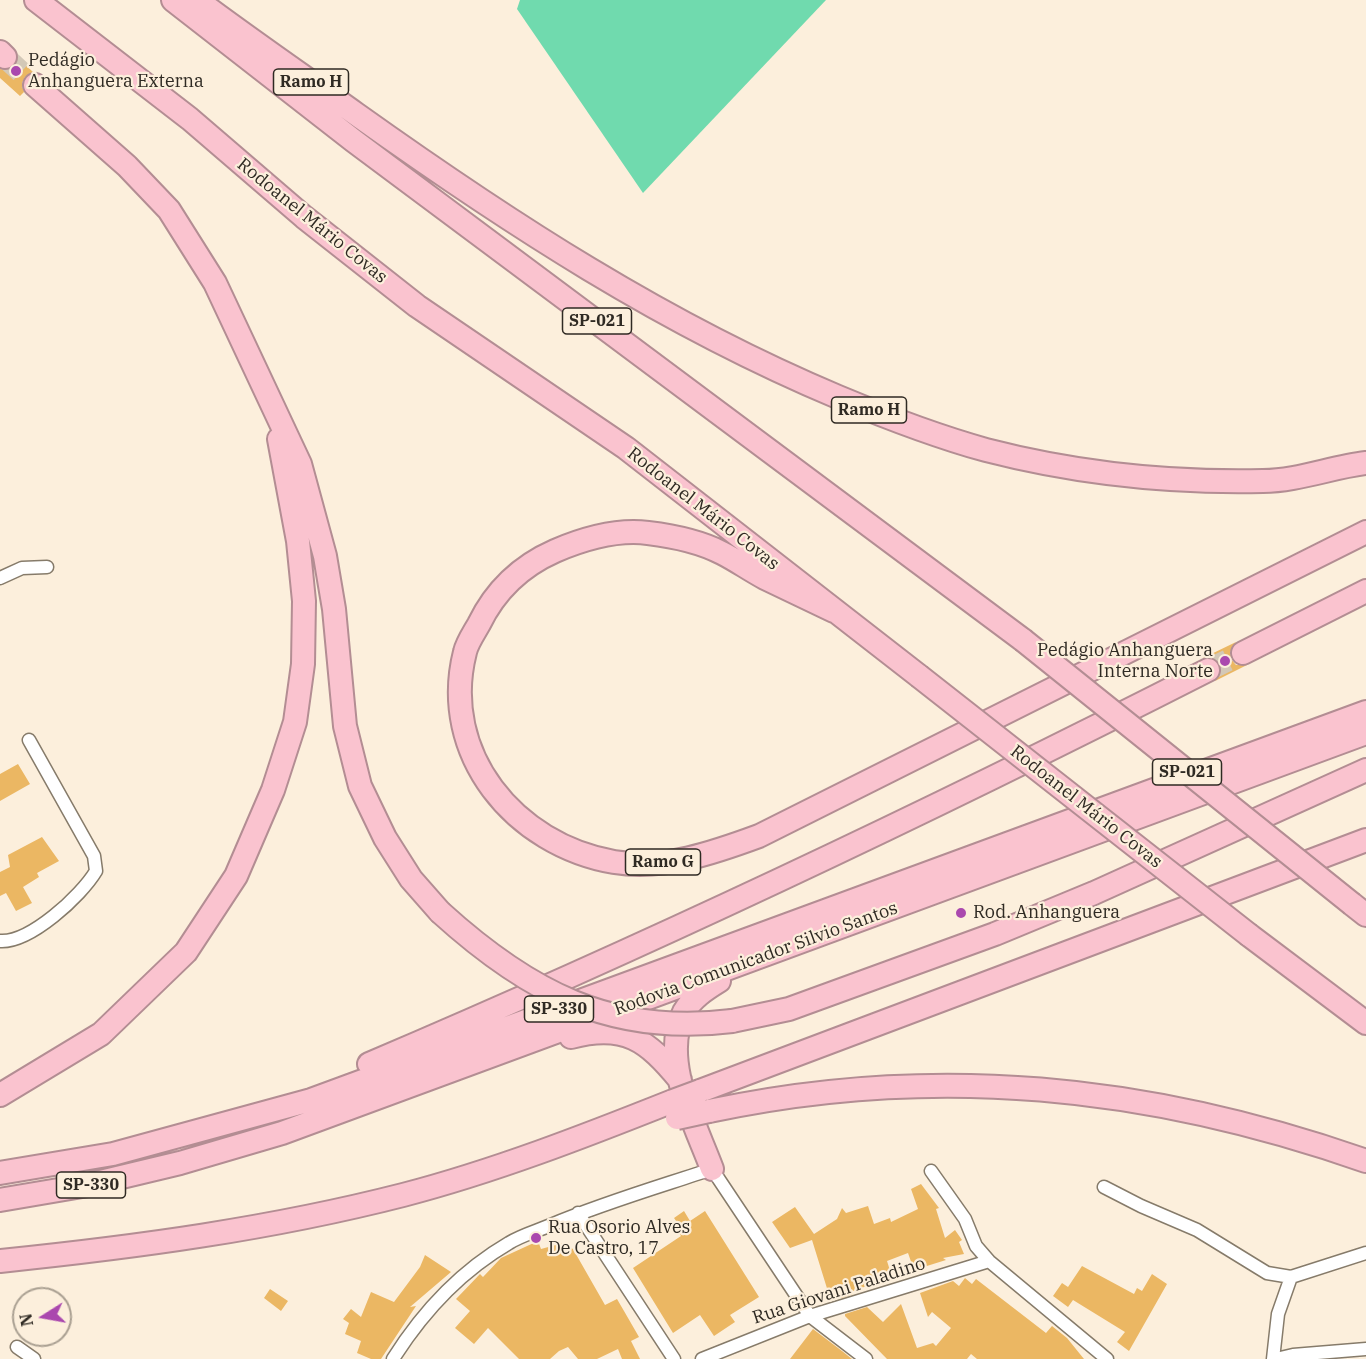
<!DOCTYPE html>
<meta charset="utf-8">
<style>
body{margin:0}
#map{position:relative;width:1366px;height:1359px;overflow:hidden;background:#fcefdc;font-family:"IBM Plex Serif",serif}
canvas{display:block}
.north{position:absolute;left:12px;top:1287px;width:60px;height:60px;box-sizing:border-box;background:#fcefdc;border:2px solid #aaa092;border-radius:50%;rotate:259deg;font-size:16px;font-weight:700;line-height:24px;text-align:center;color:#2f2a23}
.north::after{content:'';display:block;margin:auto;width:21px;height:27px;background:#aa48ae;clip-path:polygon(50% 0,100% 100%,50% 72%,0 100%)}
</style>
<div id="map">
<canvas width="1366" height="1359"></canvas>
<div class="north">N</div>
</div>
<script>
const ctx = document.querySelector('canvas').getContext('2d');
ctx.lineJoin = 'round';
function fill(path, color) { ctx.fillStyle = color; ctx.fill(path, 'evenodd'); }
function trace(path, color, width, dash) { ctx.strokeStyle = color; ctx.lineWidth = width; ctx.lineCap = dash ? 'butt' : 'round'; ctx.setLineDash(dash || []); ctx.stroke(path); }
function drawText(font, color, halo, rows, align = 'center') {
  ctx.font = font + ' "IBM Plex Serif",serif'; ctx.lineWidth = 4.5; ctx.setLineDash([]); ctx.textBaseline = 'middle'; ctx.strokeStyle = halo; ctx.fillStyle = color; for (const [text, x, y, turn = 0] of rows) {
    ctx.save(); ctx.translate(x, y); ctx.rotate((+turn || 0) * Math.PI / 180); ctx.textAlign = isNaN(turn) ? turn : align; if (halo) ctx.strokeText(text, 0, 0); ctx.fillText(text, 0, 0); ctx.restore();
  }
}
fill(new Path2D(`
 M520,0H826L643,193L517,9Z`), '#70daae');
fill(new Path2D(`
 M18,58L33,72L25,77L22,83L24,92L20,96L0,78V69L8,70L14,67Z
 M1236,642L1230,652L1231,659L1236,665H1247L1215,681L1221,671L1220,663L1215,658H1203Z
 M18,764L30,784L0,801V774Z
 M42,837L59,861L37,873L39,877L23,887L32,903L16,911L6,893L0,896V872L10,867L8,855Z
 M921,1184L939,1208L936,1209L945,1238L955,1230L962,1240L959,1242L964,1254L943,1258L946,1260L914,1270L908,1253L887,1261L892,1277L850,1292L853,1294L842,1298H830L812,1240L790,1248L772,1222L795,1207L814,1234L837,1219L842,1208L846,1213L868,1206L874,1224L890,1218L891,1222L918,1209L911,1189Z
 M684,1211L690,1221L705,1211L759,1297L730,1315L735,1322L714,1336L700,1315L673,1333L633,1268L681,1236L677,1230L681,1228L674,1218Z
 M538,1241L541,1249L563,1243L573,1249L605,1305L617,1299L624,1311L639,1337L631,1341L640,1359H622L618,1349L597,1359H578L568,1347L559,1351L550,1359H519L488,1328L474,1344L455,1328L470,1311L456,1299L480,1274L483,1277L501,1258Z
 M425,1255L451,1272L410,1307L416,1306L381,1359H371L357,1353L361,1341L345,1334L349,1323L343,1319L351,1309L361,1317L371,1292L394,1302L420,1267Z
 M1082,1266L1134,1294L1137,1288L1142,1291L1152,1274L1167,1284L1129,1351L1117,1342L1125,1332L1073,1300L1068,1307L1053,1296L1062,1283L1068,1287Z
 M965,1278L972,1284L976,1279L1046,1333L1052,1326L1067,1338L1084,1359H977L971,1354L967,1359H887L845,1316V1314L867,1307L883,1322L901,1304L917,1348L933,1343L936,1346L951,1328L932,1312L928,1317L920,1293L953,1281L959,1286Z
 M270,1289L288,1301L281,1311L264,1298Z
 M813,1329L842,1351L852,1359H790Z`), '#ebb763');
trace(new Path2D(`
 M5,57L35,85
 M1208,670L1243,653`), '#d3c8b7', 22, [22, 11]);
const minor = new Path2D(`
 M0,578L22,568L47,567
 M0,941C30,943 81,896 96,871L94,856L29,740
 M931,1171L965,1219L976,1246L989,1261L1107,1359
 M1104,1187L1141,1206L1197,1230L1267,1273L1291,1277L1366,1253
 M578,1213L674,1359
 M17,1347L34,1359
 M393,1359C422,1313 461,1271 509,1243C522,1235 537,1231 551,1225C603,1203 658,1187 712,1169L810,1316L866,1359
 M702,1359L810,1316L989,1261
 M1273,1359L1278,1314L1291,1277
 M1276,1359L1293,1355L1366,1349`);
const motorway = new Path2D(`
 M36,0L190,119L304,217L417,306L626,448L919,676
 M173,0L354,141L1023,640
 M197,0C249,39 303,76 356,114C509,223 664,324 838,397C886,417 935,436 986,450C1075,473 1171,483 1263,481C1297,481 1332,467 1366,463
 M0,52L5,57
 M35,85L127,166L169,210L215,283L300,464L325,556L334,609L345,726L360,786L385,838L411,879L440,912
 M834,611C811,600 788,589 765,578C750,570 736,560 722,553C699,541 673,536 648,533C617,529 583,539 555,551C521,566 495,591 479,624C474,633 467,643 465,652C439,754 515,845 614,862C664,870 713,853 759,836L1366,532
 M1243,653L1366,591
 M1352,904L1366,915
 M1249,935L1366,1023
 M732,1021L789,1009L995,934L1094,893L1366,770
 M571,1037C625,1023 647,1040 680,1080
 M369,1064C653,943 933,810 1208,670
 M700,1091L1366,840
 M0,1095L101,1034L186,952L236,876L273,790L295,722L303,664L304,601L298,541L279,439
 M709,1111C934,1063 1149,1085 1366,1161
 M712,1169C695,1123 660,1060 684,1012C692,998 706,989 719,981
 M0,1173L113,1154L311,1100L1366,712
 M0,1200L88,1185L180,1163L282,1133L1366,733
 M0,1261C136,1247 270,1229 403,1195C495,1171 585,1136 673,1101`);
trace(minor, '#867b6a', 15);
trace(motorway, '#b38d93', 26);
trace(minor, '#fff', 12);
trace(motorway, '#fac3cf', 22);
const motorwayBridge = new Path2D(`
 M1023,640L1352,904
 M919,676L1249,935
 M440,912C528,992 611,1036 732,1021
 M673,1101L700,1091
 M677,1118L709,1111`);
trace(motorwayBridge, '#b38d93', 26, []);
trace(motorwayBridge, '#fac3cf', 22);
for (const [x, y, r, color] of [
 [16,71,6,"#aa48ae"],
 [1225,661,6,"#aa48ae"],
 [961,913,6,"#aa48ae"],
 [536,1238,6,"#aa48ae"]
]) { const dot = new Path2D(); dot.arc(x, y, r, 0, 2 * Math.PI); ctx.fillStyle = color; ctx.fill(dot); trace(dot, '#fcefdc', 2); }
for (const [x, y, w] of [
 [311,82,75],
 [597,321,69],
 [869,410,75],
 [1187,772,69],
 [663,862,75],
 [559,1009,69],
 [91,1185,69]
]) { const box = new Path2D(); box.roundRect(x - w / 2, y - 13, w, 26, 4.5); ctx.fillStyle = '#fcefdc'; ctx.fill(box); trace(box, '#2f2a23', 1.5); }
drawText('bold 16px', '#2f2a23', null, [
 ["Ramo H",311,82],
 ["SP-021",597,321],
 ["Ramo H",869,410],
 ["SP-021",1187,772],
 ["Ramo G",663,862],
 ["SP-330",559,1009],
 ["SP-330",91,1185]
]);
drawText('18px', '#2f2a23', '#fcefdc', [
 ["Pedágio",28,61],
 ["Anhanguera Externa",28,82],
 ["Pedágio Anhanguera",1213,651,"right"],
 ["Interna Norte",1213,672,"right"],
 ["Rod. Anhanguera",973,913],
 ["Rua Osorio Alves",548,1228],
 ["De Castro, 17",548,1249]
], 'left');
drawText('18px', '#2f2a23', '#fcefdc', [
 ["Rodoanel Mário Covas",312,221,39],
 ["Rodoanel Mário Covas",703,509,38],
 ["Rodoanel Mário Covas",1086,807,38],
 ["Rodovia Comunicador Silvio Santos",756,959,-20],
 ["Rua Giovani Paladino",839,1291,-18]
]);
</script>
